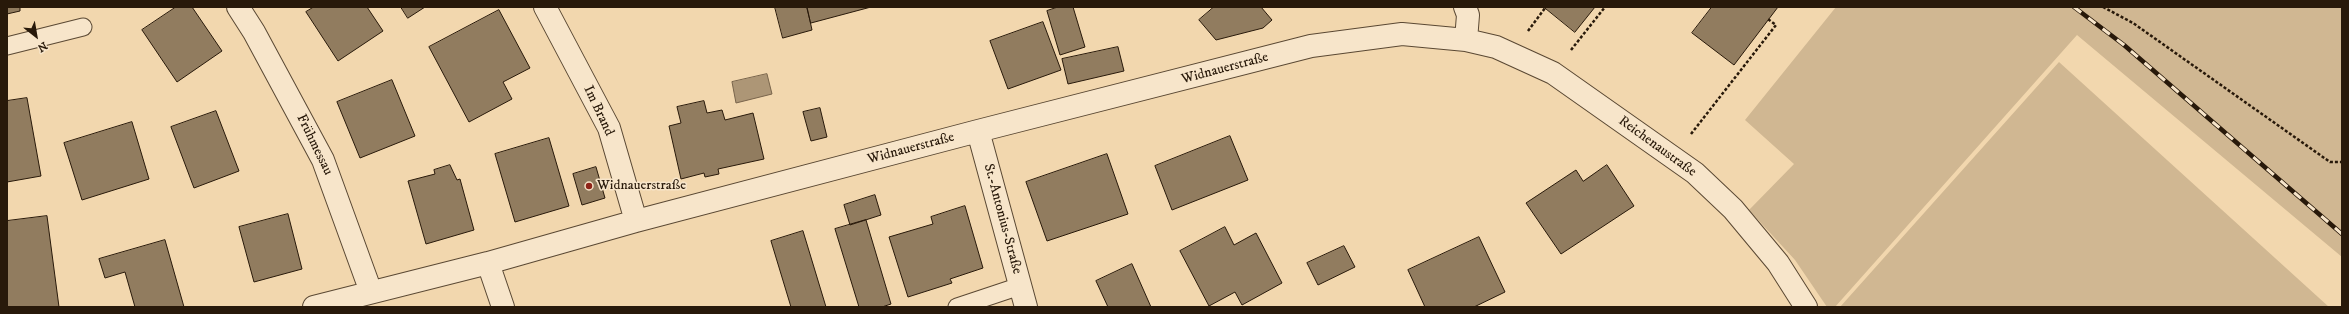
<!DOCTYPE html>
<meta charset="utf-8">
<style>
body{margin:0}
#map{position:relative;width:2349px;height:314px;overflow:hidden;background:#f2d7ae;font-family:"IM FELL DW Pica",serif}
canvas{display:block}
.frame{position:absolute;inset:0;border:8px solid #28190a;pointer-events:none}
.north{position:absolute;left:16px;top:16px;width:40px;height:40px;-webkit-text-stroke:3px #f7e5ca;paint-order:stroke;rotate:149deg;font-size:11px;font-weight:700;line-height:16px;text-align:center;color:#28190a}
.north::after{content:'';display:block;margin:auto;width:14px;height:18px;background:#28190a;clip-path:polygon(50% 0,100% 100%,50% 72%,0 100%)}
</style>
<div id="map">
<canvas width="2349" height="314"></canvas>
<div class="frame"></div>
<div class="north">N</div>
</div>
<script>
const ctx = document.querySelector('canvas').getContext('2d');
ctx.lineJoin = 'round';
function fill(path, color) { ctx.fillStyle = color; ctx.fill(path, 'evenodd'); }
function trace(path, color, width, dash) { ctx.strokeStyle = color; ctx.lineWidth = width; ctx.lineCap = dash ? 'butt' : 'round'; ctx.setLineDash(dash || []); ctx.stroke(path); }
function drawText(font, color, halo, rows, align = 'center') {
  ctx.font = font + ' "IM FELL DW Pica",serif'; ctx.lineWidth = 3; ctx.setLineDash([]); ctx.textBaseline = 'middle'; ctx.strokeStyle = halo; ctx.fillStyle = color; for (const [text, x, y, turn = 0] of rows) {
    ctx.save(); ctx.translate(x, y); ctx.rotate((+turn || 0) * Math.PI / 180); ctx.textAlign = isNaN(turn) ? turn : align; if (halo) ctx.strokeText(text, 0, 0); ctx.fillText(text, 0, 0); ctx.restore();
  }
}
fill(new Path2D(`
 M1836,7H2342V257L2077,35L1835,307H1827L1795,260L1749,210L1794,164L1745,120Z
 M2059,62L2329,307H1840Z`), '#d0b792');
const water = new Path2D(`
 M767,74L772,94L736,103L732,82Z`);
fill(water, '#ad9676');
trace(water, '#78644b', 1);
const building = new Path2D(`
 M7,7H20V11L7,14Z
 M176,7H192L222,51L177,82L142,30Z
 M314,7H367L383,31L338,61L306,12Z
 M401,7H425L408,18Z
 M775,7H807L812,30L783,38Z
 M807,7H871L811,23Z
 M1058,7H1073L1085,47L1060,55L1047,11Z
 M1214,7H1261L1272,20L1263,28L1216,40L1199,20Z
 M1544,7H1595L1575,32Z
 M1712,7H1778L1734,65L1692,33Z
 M499,10L530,68L503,82L512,99L469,122L429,47Z
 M1043,22L1061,70L1008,89L990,41Z
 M1118,47L1124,71L1068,84L1062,59Z
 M392,80L415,136L360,158L337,102Z
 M27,98L41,176L7,182V101Z
 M704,101L707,113L722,110L725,120L753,113L764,159L718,169L719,174L705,177L704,173L681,179L669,126L681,123L677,107Z
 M820,108L827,137L811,141L803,112Z
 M216,111L239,171L194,188L171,127Z
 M132,122L149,179L82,200L64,143Z
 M1230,136L1248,180L1172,210L1155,166Z
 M549,138L569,206L515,222L495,154Z
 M1107,154L1128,214L1047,241L1026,182Z
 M450,165L457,180L460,179L474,230L426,244L408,181L435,174L434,170Z
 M1607,165L1634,206L1561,254L1526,203L1576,170L1583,181Z
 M596,167L605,198L582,205L573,174Z
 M875,195L881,215L850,225L844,205Z
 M965,206L983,268L950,279L952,283L908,297L889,237L933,224L931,217Z
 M288,214L302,269L254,282L239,227Z
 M47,216L59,307H7V221Z
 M866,220L891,304L882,307H859L835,229Z
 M1225,227L1234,245L1256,233L1282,283L1242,305L1235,292L1209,306L1180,251Z
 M803,231L826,307H791L771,241Z
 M1479,237L1505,292L1474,307H1425L1408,270Z
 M165,240L184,307H135L125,272L105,278L99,259Z
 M1344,246L1355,267L1318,285L1307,263Z
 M1132,264L1151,307H1108L1096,281Z`);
fill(building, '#917c5f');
trace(building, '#28190a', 1);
const service = new Path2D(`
 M7,46L83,27
 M957,307L1020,286`);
const minor = new Path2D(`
 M238,7L254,32L323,160L371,292
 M545,7L609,128L636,221
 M1465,7L1468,15L1466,40
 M978,131L1026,307
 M488,263L503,307
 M314,307L488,263L636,221L978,131L1311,46L1402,34L1466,40L1496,47L1553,73L1695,173L1733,209L1778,263L1806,307`);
trace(service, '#5a4833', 19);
trace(minor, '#5a4833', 24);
trace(new Path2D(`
 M2103,7L2133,23L2330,162H2342
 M1528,31L1545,8
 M1571,50L1605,7
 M1691,134L1776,25L1768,19`), '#28190a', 2.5, [3, 2]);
trace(service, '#f7e5ca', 17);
trace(minor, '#f7e5ca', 22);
const rail = new Path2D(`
 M2074,7L2124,45L2342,234`);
trace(rail, '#28190a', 4.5);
trace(rail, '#f7e5ca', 3, [9]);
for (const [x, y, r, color] of [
 [589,186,4,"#8f2418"]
]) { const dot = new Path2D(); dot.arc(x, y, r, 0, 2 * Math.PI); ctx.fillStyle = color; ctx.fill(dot); trace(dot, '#f7e5ca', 1.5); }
drawText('14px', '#28190a', '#f7e5ca', [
 ["Widnauerstraße",1225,69,-15],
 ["Im Brand",598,111,65],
 ["Frühmessau",314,145,64],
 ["Reichenaustraße",1657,147,36],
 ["Widnauerstraße",911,149,-15],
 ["St.-Antonius-Straße",1002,219,75]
]);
drawText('14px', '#28190a', '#f7e5ca', [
 ["Widnauerstraße",597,186]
], 'left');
</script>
